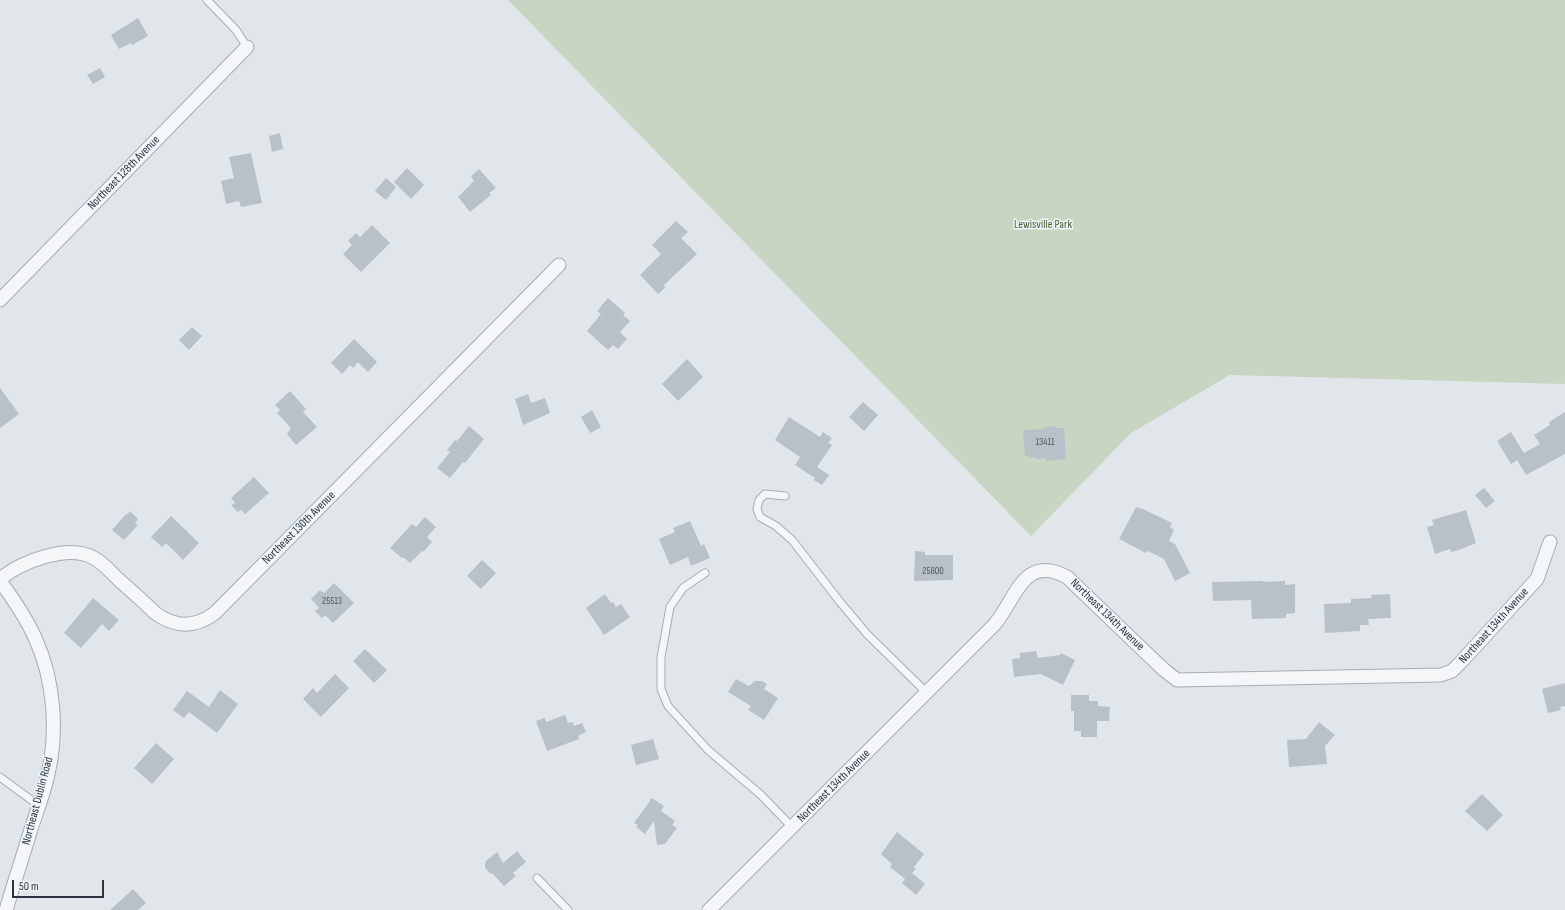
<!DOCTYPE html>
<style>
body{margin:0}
#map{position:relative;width:1565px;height:910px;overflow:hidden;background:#e1e6ea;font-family:"Sofia Sans Condensed",sans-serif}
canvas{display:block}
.scale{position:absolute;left:12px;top:880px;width:92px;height:18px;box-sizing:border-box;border:2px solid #293543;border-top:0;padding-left:5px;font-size:12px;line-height:14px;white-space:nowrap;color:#293543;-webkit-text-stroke:3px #f1f5f8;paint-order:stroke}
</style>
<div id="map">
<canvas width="1565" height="910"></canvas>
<div class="scale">50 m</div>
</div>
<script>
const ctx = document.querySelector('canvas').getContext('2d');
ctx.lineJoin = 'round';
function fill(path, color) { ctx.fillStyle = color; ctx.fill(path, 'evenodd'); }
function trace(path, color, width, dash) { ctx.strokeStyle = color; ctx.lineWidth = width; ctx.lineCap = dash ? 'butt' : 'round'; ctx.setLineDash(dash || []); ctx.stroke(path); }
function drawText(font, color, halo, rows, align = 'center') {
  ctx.font = font + ' "Sofia Sans Condensed",sans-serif'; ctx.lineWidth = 3; ctx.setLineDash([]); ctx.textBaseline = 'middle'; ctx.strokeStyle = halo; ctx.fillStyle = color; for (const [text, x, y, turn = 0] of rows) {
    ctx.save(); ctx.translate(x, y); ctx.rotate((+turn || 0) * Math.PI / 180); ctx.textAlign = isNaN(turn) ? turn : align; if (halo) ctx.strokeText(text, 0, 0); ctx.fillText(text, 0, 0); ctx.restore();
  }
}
fill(new Path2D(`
 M508,0H1565V384L1230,375L1131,433L1031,536Z`), '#c9d5c2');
fill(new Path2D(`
 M138,18L148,36L132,45L131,43L119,49L111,35Z
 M100,68L105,77L93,84L87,75Z
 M280,133L283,149L272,152L269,136Z
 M251,153L262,203L241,207L239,201L226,204L221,181L234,178L229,157Z
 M407,168L424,185L411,199L394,182Z
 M479,169L496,188L489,193L491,195L470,212L458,197L474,181L471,176Z
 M386,178L396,187L386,200L375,191Z
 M676,221L688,232L681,238L697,254L664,285L665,288L658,294L640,275L661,254L652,245Z
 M372,225L390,243L361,272L343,254L352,245L348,241L356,233L360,237Z
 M608,298L625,313L623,315L630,321L620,332L627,339L618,349L613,345L608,350L587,331L601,314L597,311Z
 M192,327L202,336L189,350L179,340Z
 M354,339L377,362L368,372L358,362L353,368L350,365L342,374L331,363Z
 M687,359L703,377L678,401L662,384Z
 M0,388L19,414L0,428Z
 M290,391L306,409L303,412L317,427L296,445L287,434L291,428L277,413L280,410L275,405Z
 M528,394L531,403L545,398L550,413L523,425L515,399Z
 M863,402L878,415L864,431L849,417Z
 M592,410L601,427L590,433L581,417Z
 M1565,412V454L1526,475L1517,460L1511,464L1497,441L1511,432L1524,453L1540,444L1534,435L1550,425L1549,422Z
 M789,417L820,437L823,432L832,438L828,443L832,445L817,467L829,475L822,485L814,480L815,478L795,465L800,457L775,440Z
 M469,426L484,439L465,463L463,462L450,478L437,468L450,452L447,450L455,440L457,441Z
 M1055,426V428H1064L1066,459L1046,461V458L1036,459V457L1029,458V456H1025L1023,430L1045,429V427Z
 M254,477L269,493L245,514L241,510L238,512L231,505L235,503L231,498Z
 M1484,488L1495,501L1486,508L1475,495Z
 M1136,507L1141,509V508L1172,523L1170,527L1174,530L1169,541L1175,544L1190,573L1175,581L1164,559L1148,551L1146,553L1119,539Z
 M1466,510L1476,543L1459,550L1451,552L1450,549L1435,554L1427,527L1434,525L1432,520Z
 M130,511L138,519L135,523L138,525L124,540L112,530L126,514L127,515Z
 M171,516L199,543L183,560L166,543L162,547L151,537Z
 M425,517L436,527L427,537L432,542L423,552L422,551L410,563L403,557L402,558L390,548L412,524L416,527Z
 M690,521L701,546L704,544L710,558L691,566L688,557L670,565L659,539L675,532L673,528Z
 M915,551L925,552V555H953V580L914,581Z
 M482,560L496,573L481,589L467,576Z
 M1263,581V582L1285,581V585L1295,584V613L1286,614V618L1252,619L1251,600L1213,601L1212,582Z
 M334,583L354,603L333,623L325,615L322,618L315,611L319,608L311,599L320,590L324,593Z
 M605,594L611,603L613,602L616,607L621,604L630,617L604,635L586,608Z
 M1390,594L1391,618L1368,619L1369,625H1360V631L1325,633L1324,604L1351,603V599L1372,598L1371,595Z
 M93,598L119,620L109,631L102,624L81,648L64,633Z
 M365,649L387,670L374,683L353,661Z
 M1036,651L1038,658L1060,655L1061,653L1075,660L1063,685L1041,674L1014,677L1012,659L1020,658V653Z
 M335,674L349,688L321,717L303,699L313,688L317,693Z
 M736,679L749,686L755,681H762L767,684L764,689L778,698L764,720L748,710L751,706L728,692Z
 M1565,683V706L1560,707L1561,710L1548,713L1542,689Z
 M220,690L238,704L217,733L189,712L184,718L173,710L187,691L209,707Z
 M1071,695H1089V701H1098V706L1110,707L1109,721H1097V737H1081V731H1074V711H1071Z
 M565,715L568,723L573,722L574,726L582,723L586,732L578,736L579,739L547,751L536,721L545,718L546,722Z
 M1319,722L1335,735L1325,746L1327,764L1289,767L1287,740L1306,739Z
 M653,739L659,759L636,765L631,745Z
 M156,743L174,759L152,784L134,768Z
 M1482,794L1503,815L1487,831L1465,811Z
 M652,798L664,806L661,811L675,821L672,825L677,828L665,844L657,845L654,821L645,834L636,827L638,825L634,823Z
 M897,832L924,854L914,867L916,869L912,873L925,884L916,895L902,883L905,879L890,867L892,864L881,854Z
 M517,851L526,862L513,873L516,876L504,886L492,873L491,874L485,868V864L486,861L497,852L503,863Z
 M133,889L146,903L138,910H110Z`), '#b8c0c8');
const lane = new Path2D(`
 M207,0L236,30L247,47
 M785,496L765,494L759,500L757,509L760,517L776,526L792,540L840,602L867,634L927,693
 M705,573L683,588L670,607L661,657V689L668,706L708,750L761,795L792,827
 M0,777L38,805
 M537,878L568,910`);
const street = new Path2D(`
 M0,300L247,47
 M0,579C21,562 68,543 94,558C103,563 110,571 117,578C130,590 143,601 155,613C176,628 195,628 215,613L559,265
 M0,581C14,600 27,619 36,640C54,680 58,731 48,774C44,793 37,811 31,829C23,856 14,883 6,910
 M709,910L994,625C1016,600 1023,553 1067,577L1163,669L1177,680L1441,675L1452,671L1461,662L1537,579L1550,542`);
trace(lane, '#a6adb5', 9);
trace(street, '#a6adb5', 15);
trace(lane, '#f4f6f8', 7);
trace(street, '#f4f6f8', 13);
drawText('10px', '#4d5864', null, [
 ["13411",1045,442],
 ["25800",933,571],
 ["25513",332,601]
]);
drawText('12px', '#293543', '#f1f5f8', [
 ["Northeast 128th Avenue",124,173,-46],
 ["Northeast 130th Avenue",299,528,-45],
 ["Northeast 134th Avenue",1107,615,44],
 ["Northeast 134th Avenue",1494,626,-48],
 ["Northeast 134th Avenue",834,786,-45],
 ["Northeast Dublin Road",38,801,-75]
]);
drawText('12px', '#425f35', '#f1f5f8', [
 ["Lewisville Park",1043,225]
]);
</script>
